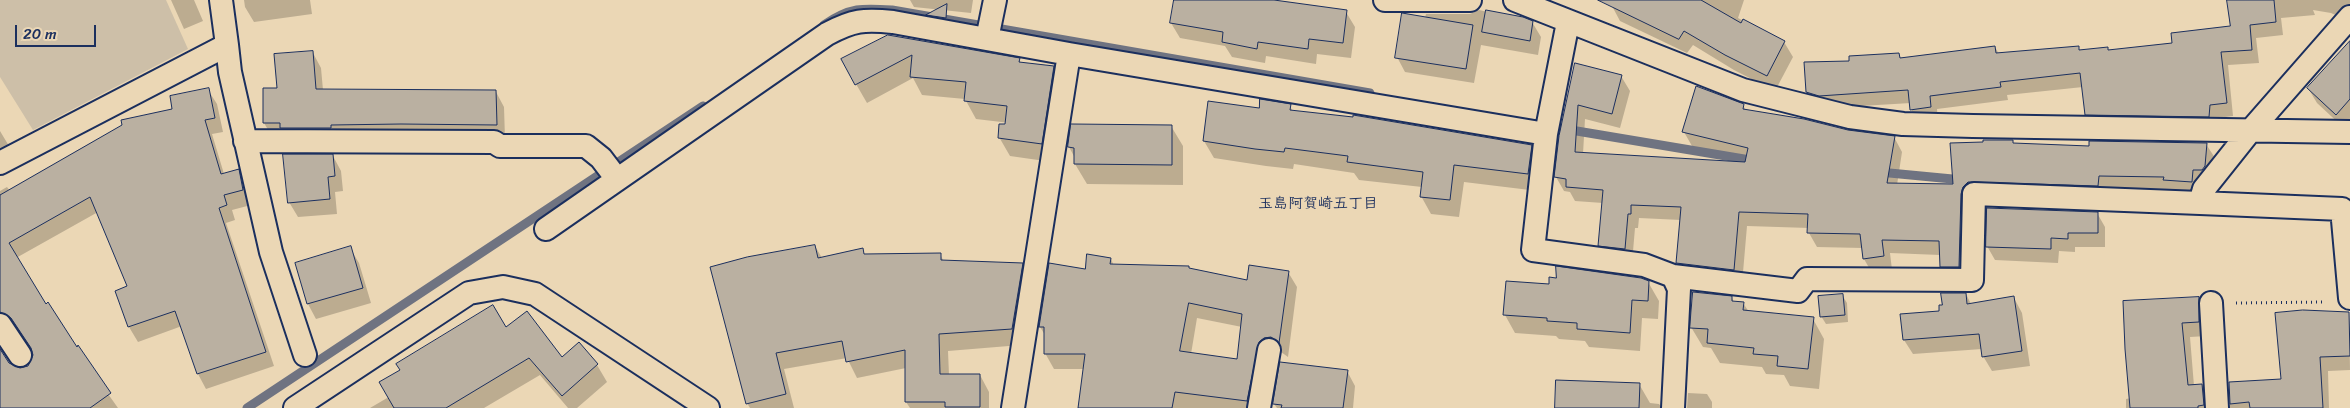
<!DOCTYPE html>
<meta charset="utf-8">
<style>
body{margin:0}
#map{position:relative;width:2350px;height:408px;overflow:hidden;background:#ebd7b5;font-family:Sriracha,sans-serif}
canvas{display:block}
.scale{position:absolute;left:15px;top:25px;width:81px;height:22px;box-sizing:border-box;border:2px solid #1b2f5e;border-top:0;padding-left:6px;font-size:15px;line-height:18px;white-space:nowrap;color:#1b2f5e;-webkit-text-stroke:4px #ebd7b5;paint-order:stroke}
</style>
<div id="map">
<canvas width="2350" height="408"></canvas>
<div class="scale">20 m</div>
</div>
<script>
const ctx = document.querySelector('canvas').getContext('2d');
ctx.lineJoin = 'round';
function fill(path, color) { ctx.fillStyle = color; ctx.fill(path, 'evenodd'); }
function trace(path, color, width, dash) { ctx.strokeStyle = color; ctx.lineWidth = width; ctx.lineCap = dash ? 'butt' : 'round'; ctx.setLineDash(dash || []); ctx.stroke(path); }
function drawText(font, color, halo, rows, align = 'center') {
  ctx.font = font + ' Sriracha,"Klee One",sans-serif'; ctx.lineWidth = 4; ctx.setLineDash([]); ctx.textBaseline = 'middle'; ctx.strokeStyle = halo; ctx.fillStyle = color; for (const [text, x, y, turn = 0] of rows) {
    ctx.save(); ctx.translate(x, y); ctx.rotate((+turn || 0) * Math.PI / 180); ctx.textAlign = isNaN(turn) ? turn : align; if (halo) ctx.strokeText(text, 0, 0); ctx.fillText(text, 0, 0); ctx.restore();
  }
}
fill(new Path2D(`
 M0,0H166L188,49L33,130L0,77Z`), '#cdbfa8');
fill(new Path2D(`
 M171,0H194L203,21L184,29Z
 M244,0H310L312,14L254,22L245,7Z
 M910,0H973L971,13L914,7Z
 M1175,0H1255L1346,12L1355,27L1351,58L1317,54L1316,64L1266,56L1265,63L1232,57L1225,46L1180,38L1171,23Z
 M1615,0H1744L1738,18L1784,42L1793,57L1775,91L1734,70L1693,45L1687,53L1620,21L1612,6Z
 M2228,0H2350V16L2340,17L2331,13L2313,10L2315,15L2281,18L2283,35L2256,38L2259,63L2228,65L2233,116L2217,118L2216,130L2094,128L2086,114L2083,87L2007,95L2008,100L1937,109L1938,120L1919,123L1911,109V103L1827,108L1815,105L1807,92L1851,62L1899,54L1901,59L1995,47L1999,54L2078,47L2080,51L2107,48L2109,51L2174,44L2230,27Z
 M1479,10L1532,22L1541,37L1538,55L1481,45L1474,83L1405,72L1397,57L1425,18L1426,14H1470Z
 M888,36L1019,60L1021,63L1053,67L1064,86L1052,162L1010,156L999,137L1010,123L976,119L965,99L922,95L913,78L867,103L856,84Z
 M2350,43V123L2345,129L2317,103L2308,88Z
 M313,53L321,68L323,90L496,92L504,107L505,139L273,138L264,123L278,89Z
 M1576,65L1621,76L1630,91L1620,128L1585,119L1583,154L1746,163L1747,160L1692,146L1684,132L1743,105L1746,111L1848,131L1894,137L1902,152L1897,185H1954L2012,141L2014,145L2091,148L2206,144L2215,158L2200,196L2173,194L2171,190H2106L1977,196L1967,281H1949L1941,266L1940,255L1890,253L1892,270L1872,273L1864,259L1863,248L1817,247L1809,233V228L1747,226L1742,284L1686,277L1678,263L1681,220L1639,218L1638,228H1635L1632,263L1607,260L1599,245L1603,203L1575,201L1570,192L1564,191L1556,177Z
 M208,90L217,104L223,132L212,134L224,174L238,171L247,185L251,205L232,210L235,220L226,223L274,366L206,389L198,374L182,326L138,342L129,327L117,291L129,287L98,212L16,258L45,305L118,408H0V350L13,368L20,369L28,367L33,361V351L16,328L7,326L0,331V191L7,187L10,191L78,154L76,151L123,126L174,110Z
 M1290,106L1293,112L1531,146L1541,163L1538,191L1464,182L1459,217L1431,214L1421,196L1422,187L1359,180L1354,173L1294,164L1293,169L1266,166L1214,158L1204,141L1260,110Z
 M1171,126L1183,146V185L1087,184L1075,164V158L1069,147Z
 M0,131L9,146L0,151Z
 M333,156L341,171L343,191L335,192L337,214L298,217L289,202Z
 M2097,213L2105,227V247H2075V252L2059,251L2058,263L1995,260L1987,246Z
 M815,246L822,258L862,250L865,255L940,254L944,262L1022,264L1032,280L1021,345L948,351L949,375H980L989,392V408H910L906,402V368L857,378L847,358L784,369L794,408H750L747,403Z
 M350,248L359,263L371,303L316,319L308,304Z
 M1111,259L1114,266L1190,269L1248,282L1288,272L1297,287L1288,357L1281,352L1273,353L1257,408H1078L1084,369H1054L1045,353V335L1040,327L1086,270ZM1197,318L1242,327L1238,360L1191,354Z
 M1648,282L1659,301L1658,319L1642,318L1640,351L1589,347L1585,341L1559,339L1556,336L1515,333L1505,315L1550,285Z
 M1966,294L1971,304L2014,298L2022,313L2030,366L1992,371L1983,356L1982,349L1913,354L1904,340Z
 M1842,295L1847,303L1848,322L1826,324L1821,316Z
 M1732,298L1734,302L1743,303L1749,312L1813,319L1824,339L1819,389L1790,386L1784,375L1766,374L1762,367L1720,363L1711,348L1703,347L1691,327Z
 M2199,298L2207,313V336L2190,337L2194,386L2202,385L2210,400L2211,408H2126V399L2131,398Z
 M2349,313L2350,370L2328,371L2329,408H2230V384L2282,380Z
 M505,329L562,359L579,344L597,365L607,382L577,408H568L540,375L484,408H370Z
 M1347,371L1355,386L1353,408H1277L1274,404Z
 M1639,384L1650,403L1659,404L1662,408H1556Z
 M1688,393L1707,394L1712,402V408H1687Z`), '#0003');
trace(new Path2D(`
 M824,25C850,7 863,8 892,10L1370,93
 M1547,126L1756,161
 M1879,172L1963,180
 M1988,182L2028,185
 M247,408L703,106`), '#6f7381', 9);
const building = new Path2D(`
 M1174,0H1274L1347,10L1343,43L1309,39L1308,49L1258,42L1257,49L1222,42L1223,32L1170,23Z
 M1598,0H1701L1741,23L1743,19L1785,41L1767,76L1725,55L1684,31L1679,39Z
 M2227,0H2274L2276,22L2250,25L2252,50L2221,52L2227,103L2210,105L2209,117L2085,115L2080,73L2000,82L2001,87L1930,96L1931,107L1910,110L1908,90L1819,96L1806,92L1804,62L1849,61V56L1899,53L1900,58L1995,46L1996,53L2079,46V50L2108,47V50L2172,43L2171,33L2230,26Z
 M947,4L946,18L926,15Z
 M1486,10L1523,17L1533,21L1530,41L1482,32Z
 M1402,13L1473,25L1466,69L1395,58Z
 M888,35L1020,58L1019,62L1054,66L1042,144L998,138L999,124H1005L1007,106L964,101L966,82L910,77L912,55L855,85L841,59Z
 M2350,41V99L2336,115L2307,88Z
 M313,51L316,89L496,90L497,125L401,124L331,125V128H280V123H263V88H277L274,54Z
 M1575,63L1622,75L1612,114L1578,105L1575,152L1745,162L1748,148L1682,132L1696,86L1744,104L1743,109L1804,119L1848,130L1895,136L1887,183L1953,184L1950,143L1983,142V140H2013V143L2089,146V141L2207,143L2205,166L2202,170H2193L2192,182L2163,180L2164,177L2099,176L2098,186L1968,182L1963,187L1961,194L1959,267H1940L1939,241L1882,240L1884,256L1863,259L1860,234L1807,233L1808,214L1739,212L1734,270L1676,263L1681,207L1631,205V214H1628L1625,249L1598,246L1603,190L1566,187V179L1554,177L1559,136Z
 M209,88L215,118L205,120L221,174L239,169L243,190L224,195L227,205L219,208L266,352L197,374L175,311L128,327L115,291L127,286L90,197L9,243L46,304L48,302L77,347L78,345L111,393L90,408H0V349L9,363L20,368L28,366L33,355L31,348L11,318L0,312V195L122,125L121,120L172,109L170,96Z
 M1260,99L1291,104L1290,110L1353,117V115L1532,145L1528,174L1454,165L1450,200L1420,197L1423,172L1347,162L1348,156L1285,148L1284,152L1255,149L1203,141L1208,101L1259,108Z
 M1071,124L1172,125V165L1074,164V148L1068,147Z
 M283,154H333L335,176L328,177L330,199L288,203Z
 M1987,208L2098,212V233H2068V239L2051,238V249L1986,247Z
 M815,245L818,258L863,248L864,254L941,253V260L1023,263L1012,329L939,334L940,374H980V407H945V402H905V350L846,362L842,341L776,353L786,394L746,404L710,267L747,257Z
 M351,246L363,288L307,304L295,263Z
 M1087,254L1111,258L1110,264L1189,266V268L1247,280L1249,265L1289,271L1279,343L1271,337L1264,338L1259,342L1247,401L1175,392L1172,408H1078L1085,354H1044V327H1039L1049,263L1085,269ZM1189,303L1242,314L1237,359L1180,351Z
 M1556,266L1641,278L1649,281L1648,301L1632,300L1630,333L1577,329V323L1547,321V318L1503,315L1506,281L1549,284V277L1556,278Z
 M1693,292L1732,296V301L1744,302L1743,310L1814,317L1808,369L1777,366L1778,356L1753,354L1754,348L1707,343L1708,329L1690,328Z
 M1941,293H1966L1967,304L2014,296L2022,351L1982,357L1979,334L1903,340L1900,314L1939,311V305H1942Z
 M1843,294L1845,315L1820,317L1818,296Z
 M2199,297V322L2182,323L2188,385L2202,384L2204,405L2198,406V408H2130L2125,349L2123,301Z
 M493,305L506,327L527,311L562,357L579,342L598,364L562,396L529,358L446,408H394L379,382L400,370L396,364Z
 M2303,310L2349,312L2350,356L2320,357L2323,408H2250L2249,402L2230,404L2229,382L2281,379L2275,313Z
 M1280,362L1348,370L1343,408H1281L1282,405L1273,404Z
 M1556,380L1640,383L1639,408H1555Z`);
fill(building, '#bab0a1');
trace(building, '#1b2f5e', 1);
const minor = new Path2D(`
 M1385,0H1470
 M1515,0L1743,90L1850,117L1903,124L1973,126L2350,132
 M1568,22L1546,134L1533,250L1644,265L1673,276L1679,289L1673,408
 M987,39L995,0
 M227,45L230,72L271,252L305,355
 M1069,54L1546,134
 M245,141L494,142L500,146H586L601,158L617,179
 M0,163L227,45L221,0
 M2200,203L2342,209L2350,298
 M546,229L827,34C853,20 864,19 893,22L1069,54L1013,408
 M1673,276L1798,291L1807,279L1972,280L1974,194L2200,203L2204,189L2251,130L2350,17
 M2211,303L2217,408
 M0,325L20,355
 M295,408L469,293L503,287L535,294L708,408
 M1259,408L1269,350`);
trace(minor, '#1b2f5e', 26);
trace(new Path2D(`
 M2236,303L2325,302`), '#1b2f5e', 3, [1, 4]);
trace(minor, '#ebd7b5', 22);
drawText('bold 15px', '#1b2f5e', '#ebd7b5', [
 ["玉島阿賀崎五丁目",1318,204]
]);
</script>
